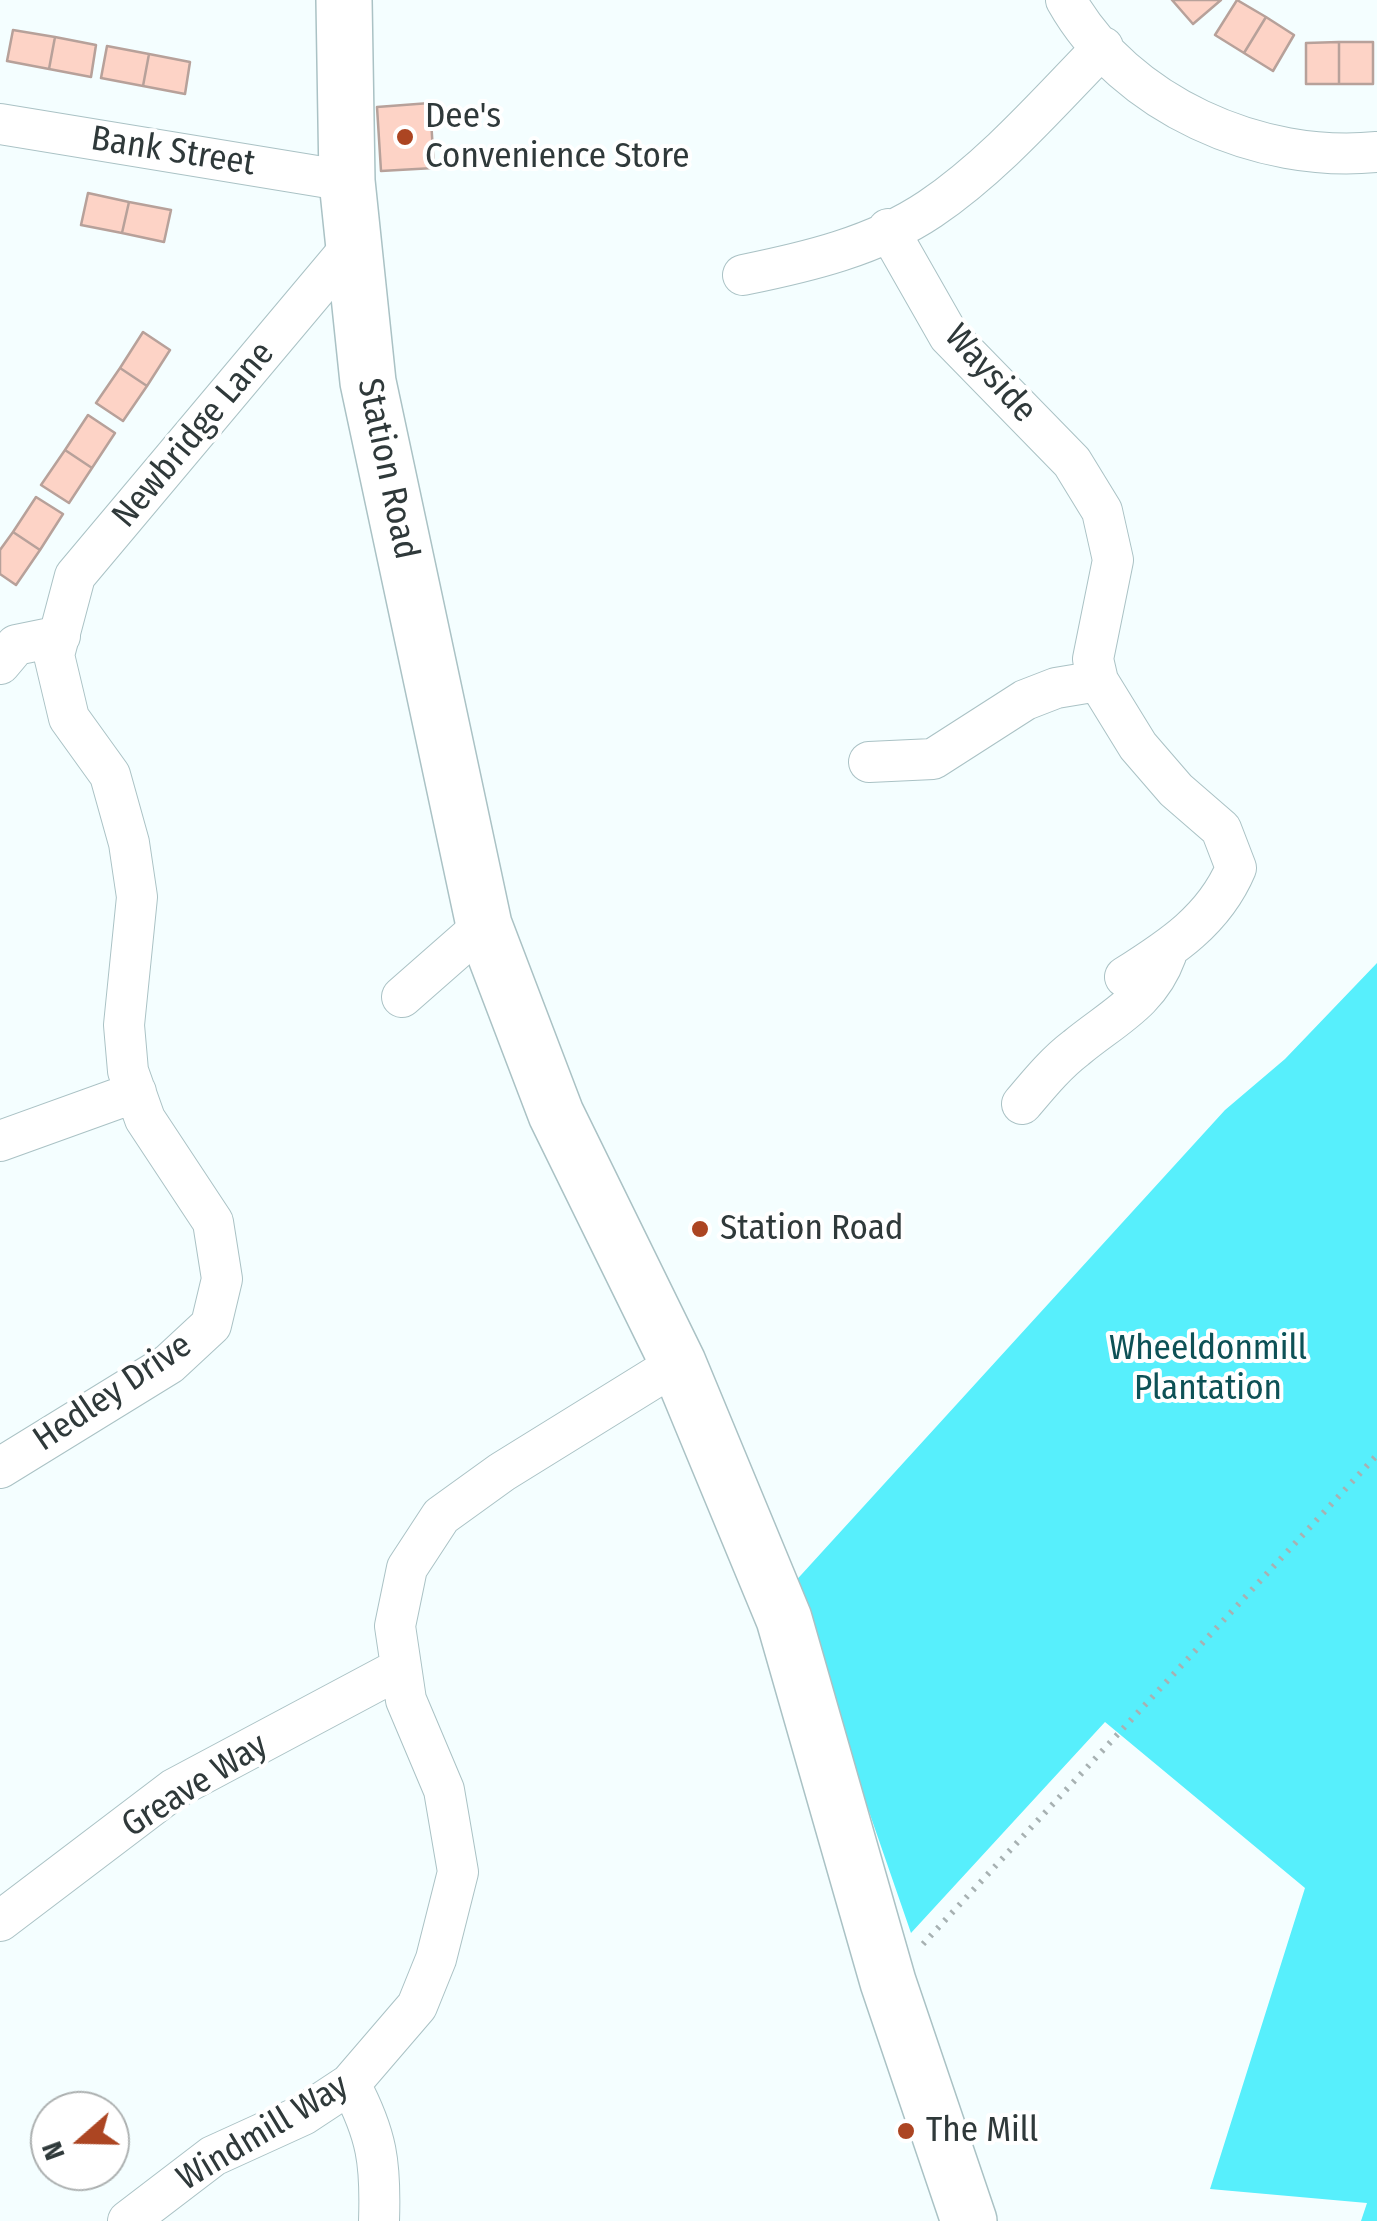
<!DOCTYPE html>
<style>
body{margin:0}
#map{position:relative;width:1377px;height:2221px;overflow:hidden;background:#f4feff;font-family:"Fira Sans Condensed",sans-serif}
canvas{display:block}
.north{position:absolute;left:30px;top:2091px;width:100px;height:100px;box-sizing:border-box;background:#fff;border:2px solid #acb0b0;border-radius:50%;rotate:250deg;font-size:28px;font-weight:700;line-height:40px;text-align:center;color:#2f393a}
.north::after{content:'';display:block;margin:auto;width:35px;height:45px;background:#ac4522;clip-path:polygon(50% 0,100% 100%,50% 72%,0 100%)}
</style>
<div id="map">
<canvas width="1377" height="2221"></canvas>
<div class="north">N</div>
</div>
<script>
const ctx = document.querySelector('canvas').getContext('2d');
ctx.lineJoin = 'round';
function fill(path, color) { ctx.fillStyle = color; ctx.fill(path, 'evenodd'); }
function trace(path, color, width, dash) { ctx.strokeStyle = color; ctx.lineWidth = width; ctx.lineCap = dash ? 'butt' : 'round'; ctx.setLineDash(dash || []); ctx.stroke(path); }
function drawText(font, color, halo, rows, align = 'center') {
  ctx.font = font + ' "Fira Sans Condensed",sans-serif'; ctx.lineWidth = 8; ctx.setLineDash([]); ctx.textBaseline = 'middle'; ctx.strokeStyle = halo; ctx.fillStyle = color; for (const [text, x, y, turn = 0] of rows) {
    ctx.save(); ctx.translate(x, y); ctx.rotate((+turn || 0) * Math.PI / 180); ctx.textAlign = isNaN(turn) ? turn : align; if (halo) ctx.strokeText(text, 0, 0); ctx.fillText(text, 0, 0); ctx.restore();
  }
}
fill(new Path2D(`
 M1377,963V2221H1361L1367,2203L1210,2189L1305,1888L1105,1722L911,1933L791,1586L1225,1110L1285,1059Z`), '#57effc');
const building = new Path2D(`
 M1172,0H1221L1193,24Z
 M1237,0L1266,17L1244,53L1215,35Z
 M1266,17L1294,35L1273,71L1244,53Z
 M13,30L55,37L49,69L7,61Z
 M55,37L96,45L91,77L49,69Z
 M1339,42V84H1306V43Z
 M1339,42H1373V84H1339Z
 M107,46L149,54L143,86L101,78Z
 M149,54L190,62L185,94L143,86Z
 M430,103L434,168L381,171L377,107Z
 M88,193L129,202L122,233L81,225Z
 M129,202L171,210L164,242L122,233Z
 M143,332L170,350L147,386L120,368Z
 M120,368L147,386L123,421L96,403Z
 M88,415L115,433L92,468L65,450Z
 M65,450L92,468L69,503L41,485Z
 M36,497L63,514L40,550L13,532Z
 M13,532L40,550L16,585L0,574V550Z`);
fill(building, '#fdd3c6');
trace(building, '#b7a19a', 2.5);
const minor = new Path2D(`
 M1066,0C1125,105 1260,164 1377,152
 M0,124L347,181
 M888,229L949,336L1072,462L1102,511L1113,560L1093,659L1098,681L1138,746L1176,790L1221,829L1236,868C1214,920 1171,948 1125,977
 M743,275C807,262 875,246 930,209C995,165 1049,102 1103,47
 M0,664L16,645L60,636
 M869,762L933,759L1025,700L1056,688L1098,681
 M402,997L484,925
 M1022,1104C1039,1084 1055,1064 1076,1048C1112,1018 1149,1002 1166,955
 M0,1141L136,1092
 M0,1468L169,1364L211,1325L222,1279L213,1222L145,1119L128,1071L124,1025L137,897L129,843L110,775L69,718L54,655L75,576L352,246
 M0,1921L174,1789L401,1668
 M350,2084C377,2135 381,2163 379,2221
 M128,2221L213,2156L303,2115L350,2084L417,2006L436,1959L458,1872L444,1790L406,1700L395,1626L407,1568L441,1516L502,1472L678,1363`);
const secondary = new Path2D(`
 M344,0L347,181L368,382L484,925L556,1114L678,1363L784,1619L888,1982L969,2221`);
trace(minor, '#aac2c5', 42);
trace(secondary, '#aac2c5', 58);
trace(new Path2D(`
 M923,1944L1377,1455`), '#a7b1b2', 6, [2.5, 8]);
trace(minor, '#fff', 40);
trace(secondary, '#fff', 55);
for (const [x, y, r, color] of [
 [405,137,10,"#ac4522"],
 [700,1229,10,"#ac4522"],
 [906,2131,10,"#ac4522"]
]) { const dot = new Path2D(); dot.arc(x, y, r, 0, 2 * Math.PI); ctx.fillStyle = color; ctx.fill(dot); trace(dot, '#fff', 4); }
drawText('35px', '#2f393a', '#fff', [
 ["Dee's",425,117],
 ["Convenience Store",425,157],
 ["Station Road",720,1229],
 ["The Mill",926,2131]
], 'left');
drawText('35px', '#2f393a', '#fff', [
 ["Bank Street",173,152,9],
 ["Wayside",990,374,48],
 ["Newbridge Lane",194,435,-50],
 ["Station Road",387,469,78],
 ["Hedley Drive",113,1393,-34],
 ["Greave Way",195,1786,-32],
 ["Windmill Way",263,2133,-31]
]);
drawText('35px', '#0d5156', '#fff', [
 ["Wheeldonmill",1208,1349],
 ["Plantation",1208,1389]
]);
</script>
